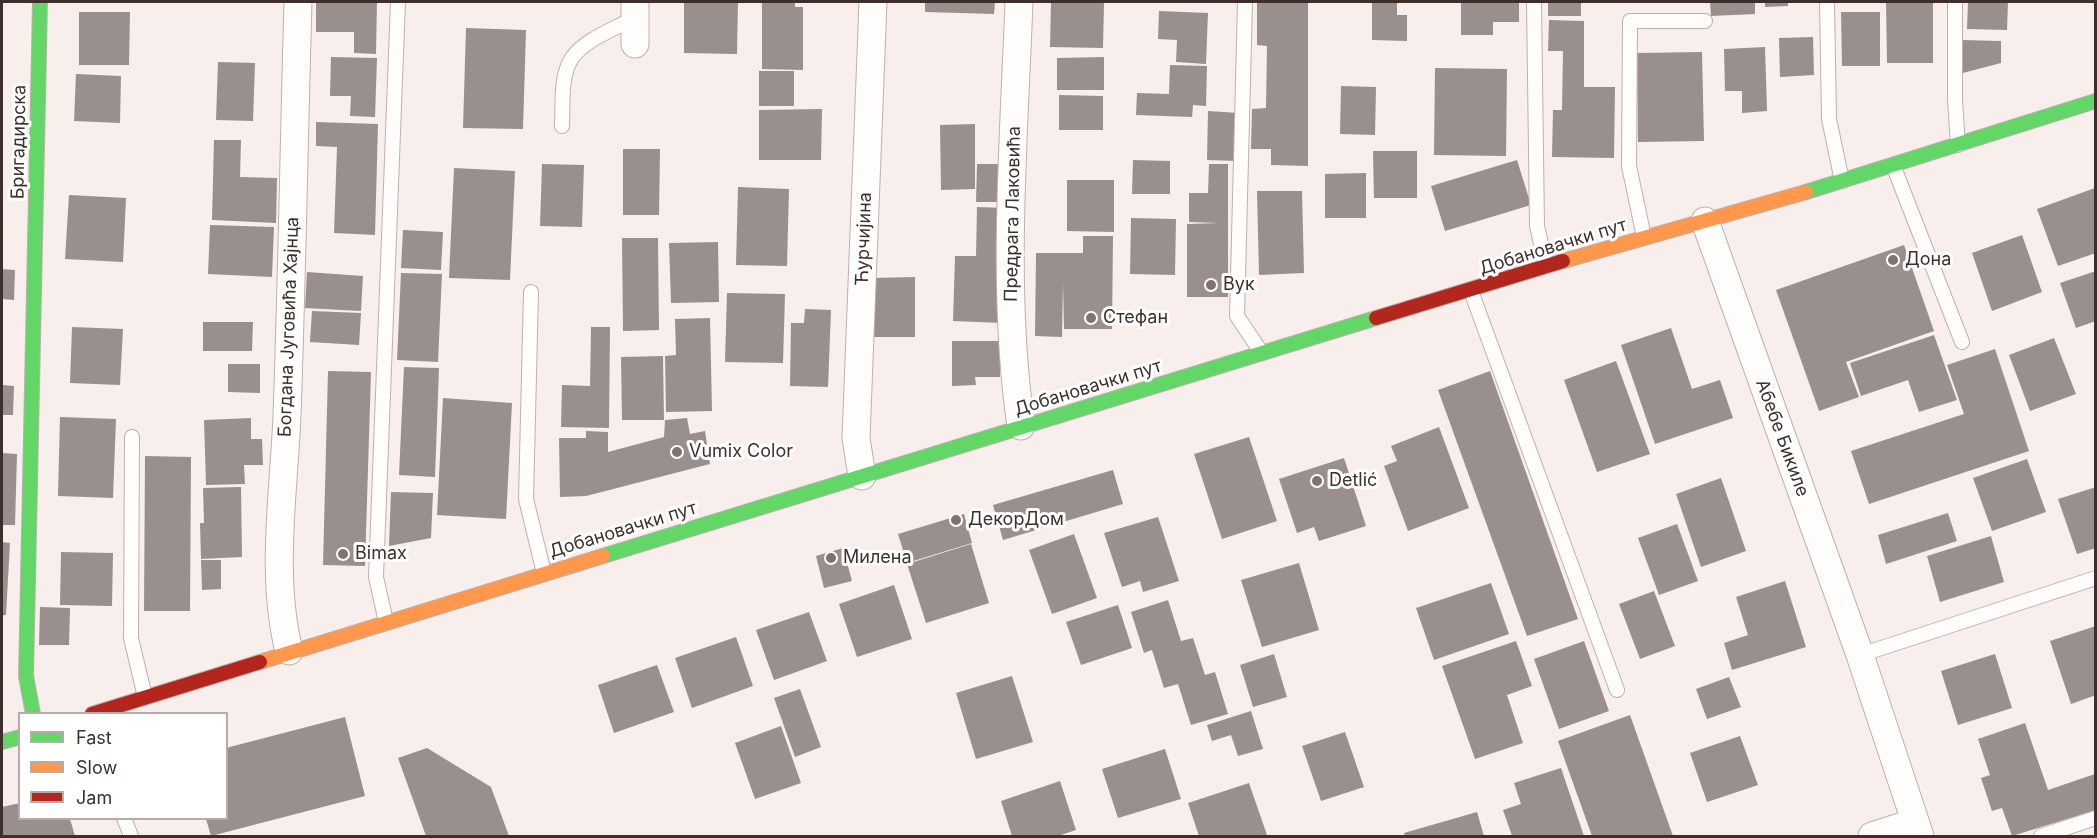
<!DOCTYPE html>
<meta charset="utf-8">
<style>
body{margin:0}
#map{position:relative;width:2097px;height:838px;overflow:hidden;background:#f8efed;font-family:Inter,sans-serif}
canvas{display:block}
.frame{position:absolute;inset:0;border:3px solid #3f2f2c;pointer-events:none}
.legend{position:absolute;left:18px;top:712px;width:210px;height:108px;box-sizing:border-box;background:#fff;border:2px solid #b2acab;margin:0;padding:8px 10px;list-style:none;font-size:18px;color:#3f2f2c}
.legend li{display:flex;align-items:center;gap:12px;height:30px}
.legend b{width:30px;border:2px solid #b2acab}
</style>
<div id="map">
<canvas width="2097" height="838"></canvas>
<div class="frame"></div>
<ul class="legend">
<li><b style="height:8px;background:#63d668"></b>Fast</li>
<li><b style="height:8px;background:#ff974d"></b>Slow</li>
<li><b style="height:8px;background:#b3261e"></b>Jam</li>
</ul>
</div>
<script>
const ctx = document.querySelector('canvas').getContext('2d');
ctx.lineJoin = 'round';
function fill(path, color) { ctx.fillStyle = color; ctx.fill(path, 'evenodd'); }
function trace(path, color, width, dash) { ctx.strokeStyle = color; ctx.lineWidth = width; ctx.lineCap = dash ? 'butt' : 'round'; ctx.setLineDash(dash || []); ctx.stroke(path); }
function drawText(font, color, halo, rows, align = 'center') {
  ctx.font = font + ' Inter,sans-serif'; ctx.lineWidth = 6; ctx.setLineDash([]); ctx.textBaseline = 'middle'; ctx.strokeStyle = halo; ctx.fillStyle = color; for (const [text, x, y, turn = 0] of rows) {
    ctx.save(); ctx.translate(x, y); ctx.rotate((+turn || 0) * Math.PI / 180); ctx.textAlign = isNaN(turn) ? turn : align; if (halo) ctx.strokeText(text, 0, 0); ctx.fillText(text, 0, 0); ctx.restore();
  }
}
fill(new Path2D(`
 M316,2H377L376,54L354,53V32H316Z
 M684,2H738L737,54L684,53Z
 M762,2H795V7H803V70L762,69Z
 M925,2H995L994,14L925,12Z
 M1051,2L1104,3L1103,48L1050,47Z
 M1257,2H1308V166L1271,165V149H1251L1252,109L1266,108L1267,46L1257,45Z
 M1372,2H1397V15H1407V41L1372,40Z
 M1461,2H1519V22H1493V35H1461Z
 M1548,2H1581V16H1548Z
 M1710,2H1755V14L1711,16Z
 M1765,2H1788V6L1765,7Z
 M1886,2H1933V63H1887Z
 M1968,2H2008L2007,30L1967,29Z
 M1159,11L1208,13L1206,64L1176,62L1177,40L1158,39Z
 M79,12H130L129,65H79Z
 M1841,12H1880V66H1842Z
 M1549,20L1584,21V87H1615L1614,158L1552,157L1553,110H1562L1563,51H1548Z
 M466,28L526,30L523,129L463,128Z
 M1813,37L1814,75L1780,77L1779,38Z
 M1961,40L2001,41V63L1959,74Z
 M1765,47L1767,111L1742,113V91H1725L1724,49Z
 M1702,52L1704,141L1638,142L1637,53Z
 M331,57L377,58L375,117L350,116L351,96H330Z
 M1104,57V90H1057V58Z
 M218,62L255,63L253,121L216,120Z
 M1170,65L1207,66L1206,106L1193,105L1192,117L1136,115L1137,93L1169,94Z
 M1435,68L1507,69L1506,156L1434,155Z
 M759,71H794V106H759Z
 M76,74L121,76L120,123L74,121Z
 M1341,86L1376,87L1375,135L1340,134Z
 M1059,95L1103,96V130H1059Z
 M822,109L821,160H759V110Z
 M1208,111L1239,113L1237,161L1207,160Z
 M316,122L378,124L375,235L334,233L337,147L316,146Z
 M975,124V189L941,190L940,125Z
 M214,140H241L240,177L277,178L276,223L212,220Z
 M623,149H660L659,215H623Z
 M1373,151H1417V198H1374Z
 M1133,160L1170,161V194H1132Z
 M1517,160L1531,205L1445,231L1431,186Z
 M542,164L584,165L582,227L540,226Z
 M977,164H1000V202H976Z
 M1209,164H1228V297H1187V224L1219,223L1189,222V193H1208Z
 M454,168L515,171L510,280L449,278Z
 M1366,173V218H1325V174Z
 M1067,180H1114V232L1067,231Z
 M738,187L789,189L787,266L736,265Z
 M2095,188L2096,253L2058,266L2037,209Z
 M1257,191H1302L1304,273L1259,275Z
 M69,195L126,198L123,262L65,259Z
 M977,207L1005,208L1002,323L953,321L955,256H976Z
 M1131,218L1176,219L1175,275L1130,274Z
 M210,225L274,227L272,277L208,274Z
 M403,230L443,232L441,270L401,268Z
 M2022,235L2042,292L1992,311L1972,253Z
 M1083,236H1113L1112,329H1064L1063,283L1062,337L1035,336L1036,253H1083Z
 M622,238H658L659,330L623,331Z
 M718,242L719,302L671,303L669,243Z
 M1904,245L1934,331L1846,362L1859,397L1819,411L1776,290Z
 M2,269L15,270L14,300L2,299Z
 M2096,271V321L2076,328L2060,283Z
 M307,272L363,276L361,311L305,308Z
 M401,273L442,274L438,362L397,360Z
 M915,277V337H872V278Z
 M727,293L785,294L783,363L725,362Z
 M805,309L831,310L828,387L790,386L791,323H804Z
 M312,311L361,313L359,345L310,342Z
 M710,318L712,411L666,412L665,356L676,355L675,319Z
 M203,322H253L252,351H203Z
 M72,327L123,329L120,385L70,383Z
 M591,327H610L609,428L561,427L562,385L590,386Z
 M1671,328L1692,389L1720,380L1733,418L1655,444L1621,345Z
 M1934,335L1957,400L1919,412L1908,380L1861,396L1850,363Z
 M2054,338L2076,394L2030,411L2009,355Z
 M952,341H1000V377H975L976,385L952,386Z
 M1995,349L2029,451L1869,504L1851,451L1964,414L1947,365Z
 M663,356L664,420H622L621,357Z
 M1616,361L1650,454L1597,472L1564,380Z
 M228,364H260V393L228,392Z
 M404,367L439,368L435,477L399,475Z
 M328,371L371,372L365,566L323,565Z
 M1490,371L1578,619L1527,636L1438,390Z
 M2,385L14,386L13,415H2Z
 M443,398L512,403L506,519L437,515Z
 M60,417L116,419L113,498L58,496Z
 M251,418V439H262L263,465H244L245,484L206,485L204,420Z
 M687,418L690,434L705,431L710,464L586,496L560,497L559,438H586V431L608,432V452L664,437L665,420Z
 M1439,427L1469,508L1408,531L1384,466L1397,461L1391,446Z
 M1249,437L1277,521L1222,539L1194,454Z
 M2,453L17,454L15,525H2Z
 M145,456L191,457L190,611H144Z
 M1344,458L1366,526L1319,541L1314,527L1297,533L1279,479Z
 M2027,459L2046,512L1992,531L1973,478Z
 M1113,470L1123,504L1003,540L993,505Z
 M1721,478L1746,551L1701,567L1676,494Z
 M241,487L242,557L201,559L200,523H204L203,488Z
 M2096,487V548L2077,554L2058,499Z
 M391,492L433,493L431,538L389,546Z
 M1948,513L1957,541L1886,564L1878,535Z
 M964,514L972,543L907,563L898,534Z
 M1158,517L1179,581L1143,592L1140,581L1122,587L1104,533Z
 M1677,524L1698,581L1659,595L1638,538Z
 M1074,534L1097,598L1052,614L1029,550Z
 M1991,536L2004,582L1940,602L1927,556Z
 M2,542L10,543L6,615H2Z
 M971,544L989,603L926,623L907,564Z
 M843,548L852,581L824,588L816,556Z
 M61,552L113,553L112,606L60,605Z
 M201,560H221V589L202,590Z
 M1299,563L1319,630L1262,647L1241,580Z
 M1785,581L1806,647L1732,670L1724,643L1748,635L1736,597Z
 M1491,583L1509,634L1434,660L1416,608Z
 M894,585L912,639L857,657L839,604Z
 M1654,591L1675,646L1640,659L1619,604Z
 M1168,600L1181,641L1193,638L1205,675L1215,672L1228,714L1191,725L1178,684L1164,688L1152,650L1144,653L1131,612Z
 M1118,605L1132,648L1081,665L1066,622Z
 M40,607L70,608L69,645H39Z
 M809,612L827,661L774,680L756,630Z
 M2096,626V695L2071,704L2050,641Z
 M736,637L753,686L692,708L675,658Z
 M1516,641L1532,686L1507,695L1523,743L1475,759L1442,666Z
 M1584,641L1609,711L1559,729L1534,659Z
 M1274,654L1287,697L1253,707L1240,665Z
 M1995,654L2012,708L1958,725L1941,671Z
 M657,665L674,712L614,733L598,685Z
 M1012,676L1033,742L976,759L956,693Z
 M1729,677L1741,707L1707,719L1696,689Z
 M800,689L821,747L795,757L774,698Z
 M1251,711L1263,749L1238,756L1231,735L1212,741L1207,725Z
 M1630,715L1673,836H1592L1558,741Z
 M345,717L365,796L211,836L206,819H226V748Z
 M2025,723L2048,790L2095,774L2096,810L2012,836L2002,808L1992,811L1981,778L1990,775L1978,739Z
 M781,726L801,783L755,799L735,743Z
 M1345,732L1364,787L1321,801L1302,746Z
 M1740,736L1758,785L1707,802L1690,753Z
 M427,748L491,787L509,836H426L398,758Z
 M1165,749L1181,799L1118,818L1102,769Z
 M1561,768L1584,836H1512L1503,810L1521,804L1514,783Z
 M1060,781L1076,830L1058,836H1012L1001,801Z
 M1249,783L1267,835L1199,836L1188,803Z
 M20,803V819H70L75,836H2V807Z
 M1477,812L1484,836H1405L1404,833Z`), '#998f8d');
const lane = new Path2D(`
 M1245,2L1237,316L1261,352
 M1534,2L1537,226L1546,266
 M1827,2L1829,119L1842,181
 M1955,2V100L1958,145
 M562,126C563,106 560,75 572,58C585,39 615,29 634,18
 M1893,165L1962,342
 M1644,237L1629,166L1630,21H1705
 M1471,291L1617,690
 M531,292L526,499L544,573
 M132,437L131,638L145,697
 M386,622L376,577L398,2
 M1860,655L2096,578
 M124,818L131,836
 M2041,836L2096,818`);
const street = new Path2D(`
 M635,2V44
 M1019,2C1014,139 1001,290 1021,426
 M1705,221L1860,655L1920,836
 M862,476L856,438L873,2
 M289,651C270,575 284,492 287,415C292,277 294,139 298,2
 M1872,836L1915,822`);
const fast = new Path2D(`
 M1806,192L2096,101
 M603,556L1376,318
 M33,714L26,676L40,2
 M2,742L20,737`);
const slow = new Path2D(`
 M1563,261L1806,192
 M260,662L603,556`);
const jam = new Path2D(`
 M1376,318L1563,261
 M92,714L260,662`);
trace(lane, '#bcb1ae', 16);
trace(street, '#bcb1ae', 29);
trace(fast, '#bcb1ae', 16);
trace(slow, '#bcb1ae', 16);
trace(jam, '#bcb1ae', 16);
trace(lane, '#fefdfc', 14);
trace(street, '#fefdfc', 27);
trace(fast, '#63d668', 14);
trace(slow, '#ff974d', 14);
trace(jam, '#b3261e', 14);
for (const [x, y, r, color] of [
 [1893,260,6,"#807270"],
 [1211,285,6,"#807270"],
 [1091,318,6,"#807270"],
 [677,452,6,"#807270"],
 [1317,481,6,"#807270"],
 [956,520,6,"#807270"],
 [343,554,6,"#807270"],
 [831,558,6,"#807270"]
]) { const dot = new Path2D(); dot.arc(x, y, r, 0, 2 * Math.PI); ctx.fillStyle = color; ctx.fill(dot); trace(dot, '#fff', 2); }
drawText('18px', '#3f2f2c', '#fff', [
 ["Бригадирска",19,142,-89],
 ["Предрага Лаковића",1013,214,-89],
 ["Ћурчијина",864,239,-88],
 ["Добановачки пут",1553,247,-17],
 ["Богдана Југовића Хајнца",289,327,-88],
 ["Добановачки пут",1088,388,-17],
 ["Абебе Бикиле",1782,438,70],
 ["Добановачки пут",623,530,-17]
]);
drawText('18px', '#3f2f2c', '#fff', [
 ["Дона",1905,260],
 ["Вук",1223,285],
 ["Стефан",1103,318],
 ["Vumix Color",689,452],
 ["Detlić",1329,481],
 ["ДекорДом",968,520],
 ["Bimax",355,554],
 ["Милена",843,558]
], 'left');
</script>
